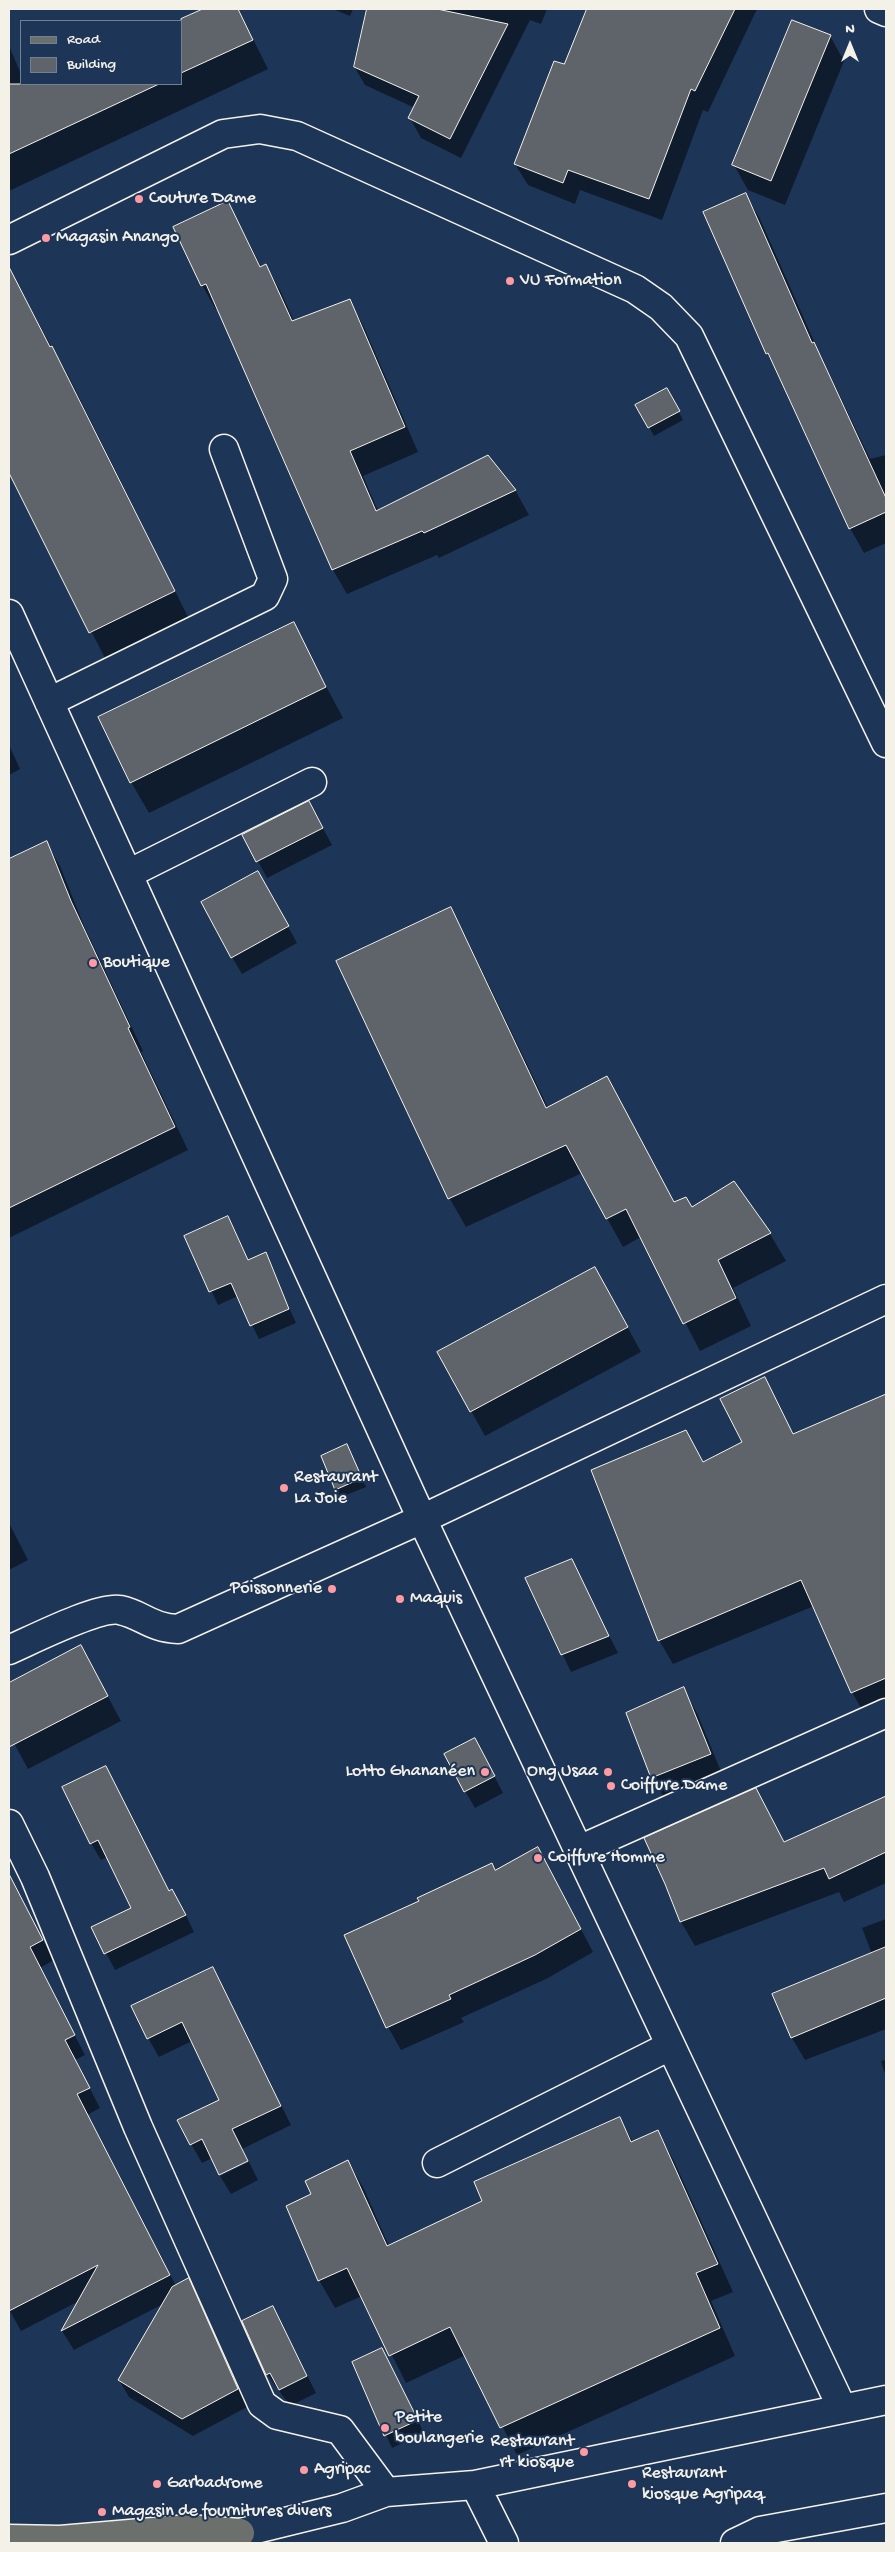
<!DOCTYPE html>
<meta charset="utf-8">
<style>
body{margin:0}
#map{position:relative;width:895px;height:2552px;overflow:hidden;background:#1d3557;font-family:"Gochi Hand",sans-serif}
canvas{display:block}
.frame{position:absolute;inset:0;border:10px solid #f4f1e8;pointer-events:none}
.legend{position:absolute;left:20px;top:20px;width:162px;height:65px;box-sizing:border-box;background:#1d3557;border:1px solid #738091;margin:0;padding:6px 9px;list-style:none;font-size:15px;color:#f4f1e8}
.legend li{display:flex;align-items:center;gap:10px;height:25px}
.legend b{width:25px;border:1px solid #738091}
.north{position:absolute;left:825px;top:20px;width:50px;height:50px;-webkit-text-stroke:4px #1d3557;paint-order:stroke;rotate:0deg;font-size:14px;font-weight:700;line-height:20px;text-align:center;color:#f4f1e8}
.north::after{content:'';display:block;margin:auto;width:18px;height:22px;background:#f4f1e8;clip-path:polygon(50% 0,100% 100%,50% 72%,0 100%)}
</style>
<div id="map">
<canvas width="895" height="2552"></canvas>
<div class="frame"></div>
<ul class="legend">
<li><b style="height:6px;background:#6b706d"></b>Road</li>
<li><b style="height:14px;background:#5f646a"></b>Building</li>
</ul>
<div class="north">N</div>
</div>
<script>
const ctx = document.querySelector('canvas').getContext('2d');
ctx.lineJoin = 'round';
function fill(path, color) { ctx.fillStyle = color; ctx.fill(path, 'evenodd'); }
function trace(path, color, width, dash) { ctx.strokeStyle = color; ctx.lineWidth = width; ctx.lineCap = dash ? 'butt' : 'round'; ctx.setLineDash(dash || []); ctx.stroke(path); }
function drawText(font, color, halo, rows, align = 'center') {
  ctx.font = font + ' "Gochi Hand",sans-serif'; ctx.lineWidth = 4; ctx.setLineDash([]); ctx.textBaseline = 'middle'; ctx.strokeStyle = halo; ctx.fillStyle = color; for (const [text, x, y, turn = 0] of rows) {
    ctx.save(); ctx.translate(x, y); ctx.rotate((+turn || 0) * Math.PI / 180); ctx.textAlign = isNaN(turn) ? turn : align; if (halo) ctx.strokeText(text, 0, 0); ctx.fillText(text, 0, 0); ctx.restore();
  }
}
fill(new Path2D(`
 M205,9H238L268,69L9,191V46L21,74V84H26L29,91L45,84H181V21H179Z
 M333,9H353L350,16Z
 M381,9H547L541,24L530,20L461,158L421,138L410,118L415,108L365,85L354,66Z
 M588,9H757L708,112L703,110L662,220L580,190L575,204L528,185L515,164L564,66Z
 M830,36L844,61L785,205L748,190L734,165Z
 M746,195L760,219L817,348L870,459L886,455V543L864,553L850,528L779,373L767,353Z
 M228,202L262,268L266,266L280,290L294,321L349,300L363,325L418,452L363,476L378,511L515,490L529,515L439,558L437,555L347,594L333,570L218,309L216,310L202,285Z
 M25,300L69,377L190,621L107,662L9,470V308Z
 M667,390L683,420L654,436L637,406Z
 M293,624L343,718L149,813L131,782Z
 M9,745L20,769L9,775Z
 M318,819L332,845L267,878L244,835Z
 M46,843L60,866L84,926L143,1051L141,1052L188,1150L9,1238V860Z
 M268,890L297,943L242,974L232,957Z
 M450,909L466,937L548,1108L675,1204L770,1234L786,1261L733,1288L751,1326L700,1351L641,1237L623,1247L582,1173L466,1227L450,1199L337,962Z
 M228,1218L249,1261L265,1254L296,1323L259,1339L238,1296L218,1305L186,1237Z
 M609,1293L641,1352L485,1436L439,1353Z
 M765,1379L794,1435L886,1397V1708L866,1717L852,1692L814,1606L673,1664L659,1640L703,1464L743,1443Z
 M347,1446L366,1487L341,1497L336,1489Z
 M9,1523L28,1560L9,1570Z
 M571,1560L618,1653L571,1672L526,1578Z
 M81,1647L121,1721L28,1769L9,1734V1684Z
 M683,1689L697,1713L724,1779L666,1801L652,1777Z
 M484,1756L503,1793L475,1808L465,1791Z
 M105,1767L169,1892L182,1907L194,1932L115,1970L93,1928L133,1909L107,1857L101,1860L91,1843Z
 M756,1790L785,1843L886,1797V1883L844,1902L839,1892L695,1946L681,1922L666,1884Z
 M495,1871L551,1872L593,1952L548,1978L461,2018L464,2022L401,2050L388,2027L345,1935Z
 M24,1906L54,1960L40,1968L85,2055L75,2060L100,2108L87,2115L176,2286L188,2280L198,2297L247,2407L193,2436L129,2397L119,2380L163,2304L74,2350L62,2331L79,2301L21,2331L9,2309V1914Z
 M886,1919V2029L805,2060L792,2038L774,1995L872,1954L862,1928Z
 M213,1968L291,2125L242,2149L248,2160L219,2173L212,2158L202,2163L191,2144L221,2100L192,2041L159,2057L148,2038Z
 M886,2060V2077L881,2061Z
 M620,2119L633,2142L657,2131L673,2159L733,2292L711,2301L735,2356L517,2455L466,2355L406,2383L362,2296L335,2308L319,2280L313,2195L348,2161L364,2189L389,2246L484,2201Z
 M249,2162L258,2180L231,2194L220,2176Z
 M282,2325L316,2393L290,2406L267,2374Z
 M382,2349L424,2433L392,2448L354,2363Z`), '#0007');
const building = new Path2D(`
 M203,9H238L253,40L181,73V19Z
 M367,9H437L508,24L450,139L408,118L419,96L354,67Z
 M587,9H735L695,91L691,89L649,199L568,170L563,183L514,164L554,61L564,64Z
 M792,20L831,35L771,181L732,165Z
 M9,84H159L9,154Z
 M746,193L812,343L814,342L886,498V512L849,529L768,353L766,354L703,212Z
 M228,201L260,267L266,264L292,321L350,299L405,427L350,451L376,511L488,455L516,490L424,533L422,531L332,570L206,284L201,286L173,227Z
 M9,267L50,347L52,346L175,591L89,633L9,473Z
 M667,388L680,411L648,428L635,405Z
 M294,622L326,687L130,783L98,717Z
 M309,801L323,828L256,862L242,835Z
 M47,841L71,901L130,1027L128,1028L175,1127L9,1208V859Z
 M258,871L289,926L231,958L201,902Z
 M451,907L546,1108L607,1076L674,1202L686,1197L692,1207L734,1181L771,1233L718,1260L736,1298L683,1324L626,1209L606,1219L566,1145L448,1199L336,961Z
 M228,1216L248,1260L266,1252L289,1309L250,1326L231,1283L209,1292L184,1236Z
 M595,1267L628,1327L470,1412L437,1352Z
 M765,1377L793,1434L886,1394V1678L851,1693L801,1580L658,1641L591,1470L686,1430L703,1462L742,1442L720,1399Z
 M347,1444L362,1478L335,1490L321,1456Z
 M572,1559L609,1636L561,1655L525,1578Z
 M81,1645L108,1696L9,1747V1683Z
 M684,1687L711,1754L651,1778L626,1713Z
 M475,1738L495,1776L464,1792L444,1754Z
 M106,1766L169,1891L172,1889L186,1915L104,1954L91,1927L131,1908L98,1840L90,1844L62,1787Z
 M756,1788L784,1842L886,1796V1852L829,1879L824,1868L680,1922L665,1884L644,1838Z
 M538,1847L581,1929L535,1955L449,1995L451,1999L386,2028L344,1935L419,1901L417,1898L492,1863L495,1870Z
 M9,1874L43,1940L30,1947L75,2035L65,2040L90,2088L77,2094L170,2275L61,2331L98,2265L9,2311Z
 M886,1947V1998L791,2038L772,1994Z
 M213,1967L281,2106L232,2129L248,2161L219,2175L202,2139L190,2145L177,2120L219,2100L182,2022L147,2039L131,2006Z
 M620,2117L631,2142L658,2130L718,2264L696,2273L720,2328L500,2428L450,2327L389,2356L347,2268L318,2281L286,2206L311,2194L305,2181L348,2160L387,2246L482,2201L474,2182Z
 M189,2278L238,2389L182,2419L118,2380L172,2287Z
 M273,2306L307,2376L279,2390L270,2373L266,2375L242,2321Z
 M382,2348L418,2420L384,2436L352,2362Z`);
fill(building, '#5f646a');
trace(building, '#f4f1e8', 1);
const minor = new Path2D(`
 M879,9L886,12
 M9,240L223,134L260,129L297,136L635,289L661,307L689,336L886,743
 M9,614L422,1519L842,2408
 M49,702L265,596L273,579L224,449
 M128,874L312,782
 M9,1650C32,1640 98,1606 120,1610C143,1615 151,1628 178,1629L422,1519L886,1299
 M9,1824L35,1877L138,2127L262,2404L277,2415L340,2430L386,2492
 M579,1850L886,1713
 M437,2163L670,2046
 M475,2485L504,2543
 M220,2543L240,2533L342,2508L386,2492L475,2485L886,2400
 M735,2543L760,2531L886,2508`);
const major = new Path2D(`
 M9,2539L60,2540L188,2529L240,2533`);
trace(minor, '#f4f1e8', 31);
trace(major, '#f4f1e8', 31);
trace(minor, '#1d3557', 28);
trace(major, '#6b706d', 28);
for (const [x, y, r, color] of [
 [139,199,5,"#ff9aa2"],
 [46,238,5,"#ff9aa2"],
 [510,281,5,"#ff9aa2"],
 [93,963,5,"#ff9aa2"],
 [284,1488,5,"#ff9aa2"],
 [332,1589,5,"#ff9aa2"],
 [400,1599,5,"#ff9aa2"],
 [485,1772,5,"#ff9aa2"],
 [608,1772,5,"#ff9aa2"],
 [611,1786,5,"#ff9aa2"],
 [538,1858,5,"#ff9aa2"],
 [385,2428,5,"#ff9aa2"],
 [584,2452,5,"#ff9aa2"],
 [304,2470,5,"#ff9aa2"],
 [157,2484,5,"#ff9aa2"],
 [632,2484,5,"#ff9aa2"],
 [102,2512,5,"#ff9aa2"]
]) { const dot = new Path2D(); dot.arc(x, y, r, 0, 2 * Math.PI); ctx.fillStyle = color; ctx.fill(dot); trace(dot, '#1d3557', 2); }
drawText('18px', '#f4f1e8', '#1d3557', [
 ["Couture Dame",149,199],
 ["Magasin Anango",56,238],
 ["VU Formation",520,281],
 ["Boutique",103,963],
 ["Restaurant",294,1478],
 ["La Joie",294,1499],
 ["Poissonnerie",322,1589,"right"],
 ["Maquis",410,1599],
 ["Lotto Ghananéen",475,1772,"right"],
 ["Ong Usaa",598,1772,"right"],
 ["Coiffure Dame",621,1786],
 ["Coiffure Homme",548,1858],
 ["Petite",395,2418],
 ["boulangerie",395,2439],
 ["Restaurant",574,2442,"right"],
 ["rt kiosque",574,2463,"right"],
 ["Agripac",314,2470],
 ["Restaurant",642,2474],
 ["kiosque Agripaq",642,2495],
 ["Garbadrome",167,2484],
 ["Magasin de fournitures divers",112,2512]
], 'left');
</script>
